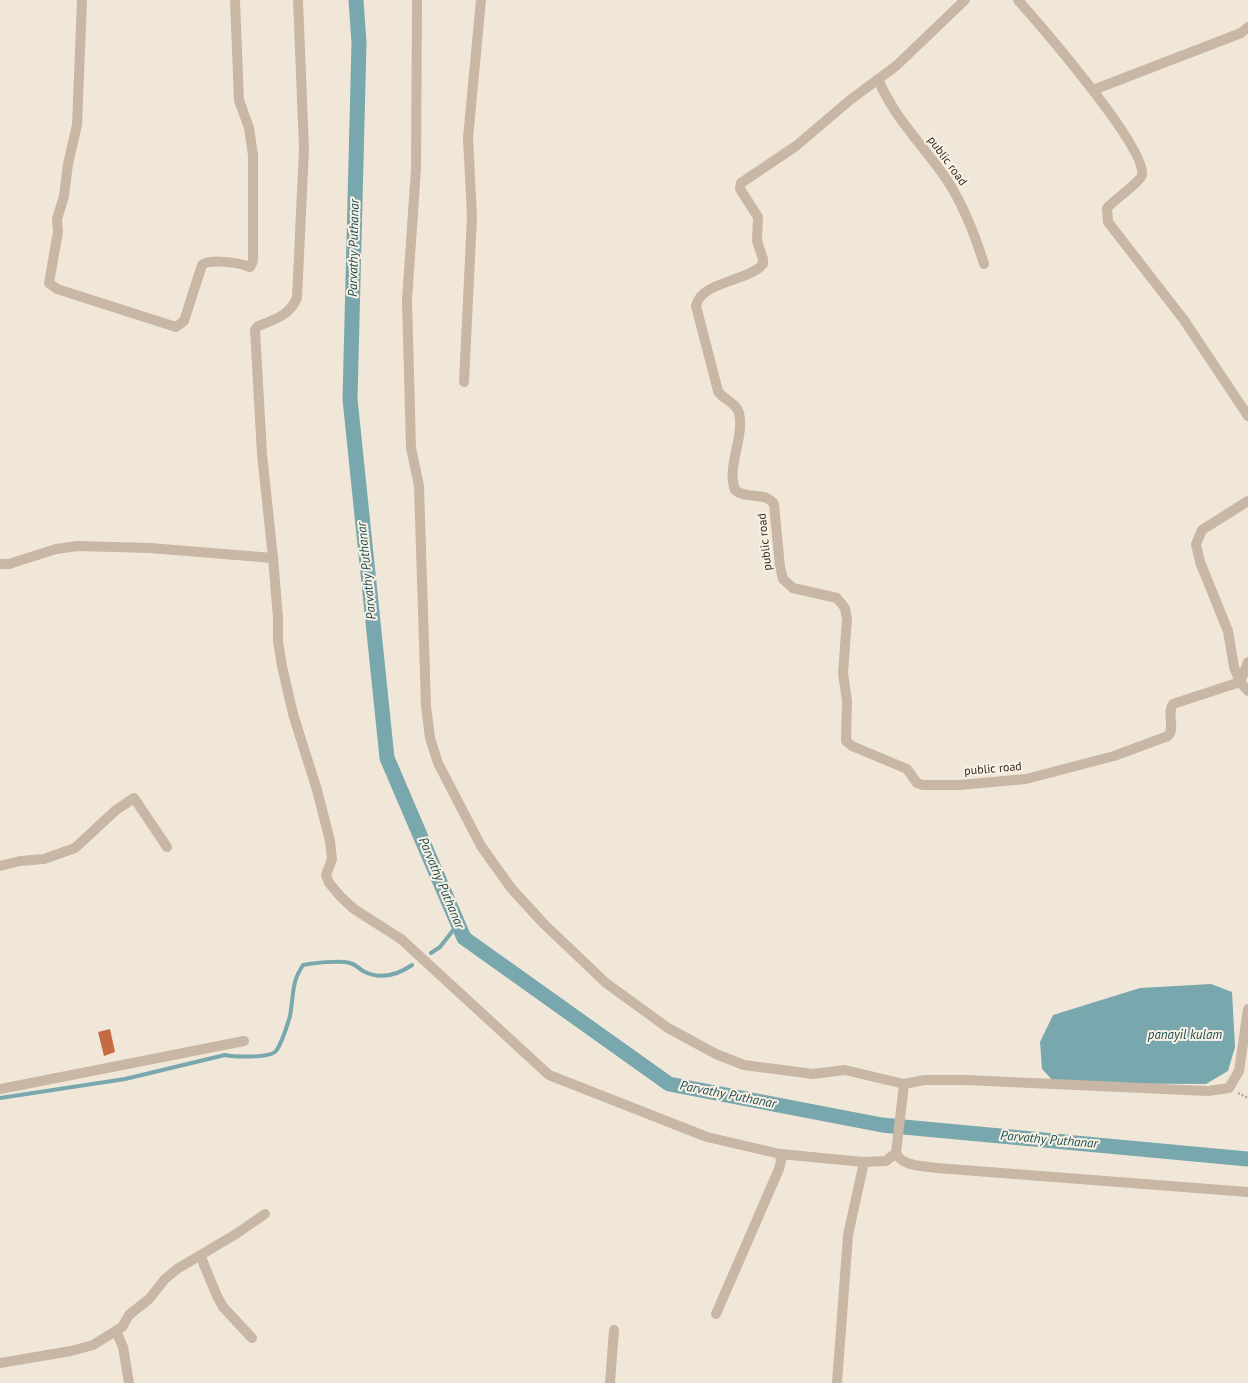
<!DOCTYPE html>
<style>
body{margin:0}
canvas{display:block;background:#f1e7d8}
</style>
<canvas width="1248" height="1383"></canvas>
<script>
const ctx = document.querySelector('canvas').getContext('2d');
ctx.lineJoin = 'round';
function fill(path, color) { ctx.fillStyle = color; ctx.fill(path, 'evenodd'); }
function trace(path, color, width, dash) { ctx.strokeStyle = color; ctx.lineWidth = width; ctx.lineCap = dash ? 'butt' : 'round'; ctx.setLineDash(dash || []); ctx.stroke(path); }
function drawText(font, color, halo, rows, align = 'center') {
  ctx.font = font + ' "PT Sans",sans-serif'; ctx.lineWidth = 4; ctx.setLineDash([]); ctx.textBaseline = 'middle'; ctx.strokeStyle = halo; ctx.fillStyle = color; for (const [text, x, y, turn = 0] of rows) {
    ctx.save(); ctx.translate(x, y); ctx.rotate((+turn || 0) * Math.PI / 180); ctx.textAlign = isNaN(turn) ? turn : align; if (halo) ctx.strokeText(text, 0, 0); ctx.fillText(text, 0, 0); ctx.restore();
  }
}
fill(new Path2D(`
 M1211,984L1232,992L1235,1047L1228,1071L1206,1084L1055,1083L1042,1069L1040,1042L1053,1015L1140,988Z`), '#78a7ad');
trace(new Path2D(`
 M431,953L440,947L458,924
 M0,1098L125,1079L225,1055C235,1057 267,1058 275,1052C280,1048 291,1017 291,1009C294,990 292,982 303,965C313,963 340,960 350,963C354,964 359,968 363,971C380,980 396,976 412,965`), '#78a7ad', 4);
trace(new Path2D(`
 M356,0L359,43L350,399L387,758L464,938L669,1084L882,1125L1248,1159`), '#78a7ad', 15);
fill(new Path2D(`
 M110,1029L115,1052L104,1056L98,1032Z`), '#c46b43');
trace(new Path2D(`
 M1238,1093L1248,1098`), '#b4a18f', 2.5, [2, 2]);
trace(new Path2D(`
 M82,0L77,125L68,164L64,196L57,219L58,232L49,283L57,289L176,327L184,321L202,265C210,258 240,263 250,267L253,261V155L249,128L239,100L235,0
 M298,0L304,149L297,298C290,315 274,320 258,326L255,330L262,454L273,558L278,618V641L282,666L293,714L317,790L330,841L332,859L326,875L329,883L341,897L354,909L401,939L549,1075L707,1137L780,1154L864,1162L886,1161L896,1153C902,1167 924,1166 937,1168L1248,1192
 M417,0L416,169L407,300L411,448L419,486L426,706L430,738L438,763L481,846L511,888L544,924L606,983L668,1028L716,1054L744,1065L813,1074L845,1070L904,1084L924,1080H965L1208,1091L1229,1088L1239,1071L1248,1009
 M965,0L896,66L850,100L796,146L741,183L740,189L758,217L757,241L763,259V264C748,282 701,281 696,306L718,391C723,400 736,402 739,413C745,436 726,468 735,490C746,500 765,491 774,504L780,567L783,579L793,588L837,598L845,608L847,619L843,673L847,701L846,741L852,746L907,769L917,783L923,785H960L1026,779L1114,756L1168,736C1176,727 1166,714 1173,704L1240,682L1234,667L1228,631L1200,562L1196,544L1202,530L1248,501
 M1018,0C1040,25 1147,148 1142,175C1140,182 1114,200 1107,208L1108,222L1184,320L1248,416
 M878,79C894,118 924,146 947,180C964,206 975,235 984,264
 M1093,90L1241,33L1248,27
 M464,382L472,217L468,138L481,0
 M0,564H9L56,549L77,546L150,548L273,558
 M1248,662L1240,682L1248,691
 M0,866L20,861L44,859L75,848L116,810L134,798L167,847
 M0,1089L244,1041
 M896,1153L904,1084
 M200,1255L217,1296L223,1307L252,1338
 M716,1314L779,1169L781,1161L780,1154
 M116,1331L123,1347L129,1383
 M0,1363L71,1351L93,1345L101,1340L122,1327L129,1315L149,1299L165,1279L177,1269L236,1234L265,1214
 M610,1383L614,1330
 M837,1383L848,1235L864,1162`), '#c8b7a5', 10);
drawText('12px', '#342b26', '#f9f1e4', [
 ["public road",947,161,54],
 ["public road",765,542,-96],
 ["public road",993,769,-5]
]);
drawText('italic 13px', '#1c4d55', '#f9f1e4', [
 ["Parvathy Puthanar",354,248,-89],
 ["Parvathy Puthanar",367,571,-96],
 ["Parvathy Puthanar",441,883,67],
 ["panayil kulam",1185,1035],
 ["Parvathy Puthanar",728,1095,11],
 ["Parvathy Puthanar",1049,1140,5]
]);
</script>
